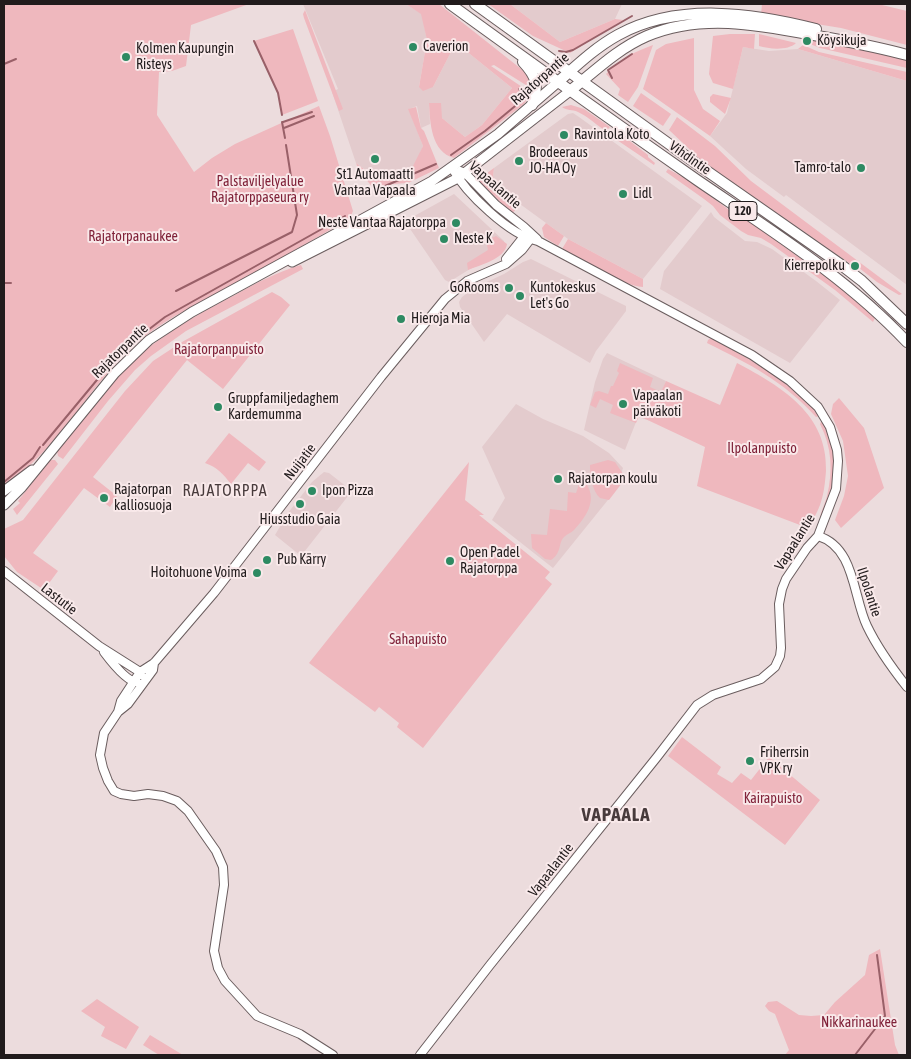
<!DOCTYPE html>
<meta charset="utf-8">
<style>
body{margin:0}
#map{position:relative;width:911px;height:1059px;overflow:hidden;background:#ecdcdd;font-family:"Asap Condensed",sans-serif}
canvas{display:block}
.frame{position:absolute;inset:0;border:5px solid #211b1c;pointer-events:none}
</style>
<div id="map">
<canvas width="911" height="1059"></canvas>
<div class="frame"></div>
</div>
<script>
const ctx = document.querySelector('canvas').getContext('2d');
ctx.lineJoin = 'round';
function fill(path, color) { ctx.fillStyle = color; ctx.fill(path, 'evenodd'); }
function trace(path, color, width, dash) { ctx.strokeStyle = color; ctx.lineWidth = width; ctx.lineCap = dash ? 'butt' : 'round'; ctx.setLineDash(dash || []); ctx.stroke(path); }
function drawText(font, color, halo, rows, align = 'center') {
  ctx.font = font + ' "Asap Condensed",sans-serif'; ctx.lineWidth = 4; ctx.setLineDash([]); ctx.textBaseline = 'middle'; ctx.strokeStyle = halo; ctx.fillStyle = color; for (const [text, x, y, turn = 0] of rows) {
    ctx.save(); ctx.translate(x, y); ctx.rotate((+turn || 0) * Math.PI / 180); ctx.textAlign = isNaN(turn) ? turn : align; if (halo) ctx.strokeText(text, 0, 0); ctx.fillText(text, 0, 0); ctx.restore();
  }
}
fill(new Path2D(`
 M303,4H406L422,14L427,40L419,87H433L451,52L460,46L512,88L482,125L465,137L442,118L429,103L430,124L421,128L417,106L409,109L423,146L415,165L412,168L391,177L382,178L375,177L356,163L332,92L338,89Z
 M510,4H622L615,19L560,42Z
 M743,47L769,51L798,49L907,81V285L786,195L784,197L746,169L710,136L727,113Z
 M573,113L579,117L702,206L643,279L568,239L520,204L493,177L494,168L568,114Z
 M454,194L504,241L505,249L491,260L470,269L449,282L445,280L406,223L407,220Z
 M711,212L714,217L745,241L757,242L772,249L816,281L840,300L790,363L660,289L664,271Z
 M531,259L626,306V311L596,351L590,363L507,314L484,342L460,307L459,302L462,297L476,287L504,274L523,262Z
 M607,353L666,381L651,421L638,417L625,450L584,430L595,382L603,359Z
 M516,404L543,419L583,436L609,453L623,468L616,490L553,568L492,520L505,498L482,447Z
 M324,472L329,473L352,491L301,556L275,535L288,513L312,482Z`), '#e3cbcd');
fill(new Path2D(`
 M4,4H249L191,25L186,66L172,71L159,72L157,115L194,172L212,158L235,144L319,106L330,136L353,211L350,218C311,241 272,264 232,285C198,304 160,321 132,347C86,390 57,451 4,486Z
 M406,4H439L525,72L531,81L533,86L529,87L494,65L491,66L531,93L524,104L454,158C431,152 430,122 429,103H441L442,118L465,137L482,125L512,88L460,46L451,52L433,87L423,91L419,87L427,40L421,14Z
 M488,4H510L560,42L615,19L623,20L570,53L533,36Z
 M762,4H878L907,11V45L841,28L761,15Z
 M305,10L343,109L339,111L304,18L303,14Z
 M293,29L318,101L282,115L278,93L254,41Z
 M730,34H755L754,49L743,47L733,89L713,83L709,74L713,36Z
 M759,34L796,43C788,51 769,49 759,46Z
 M694,38V90L703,109L720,121L710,136L643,89L656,50L666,44Z
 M812,39L907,60V68L820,48L810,44Z
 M653,45L638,87L628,102L618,95L620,89L606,74C619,59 634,52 653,45Z
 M803,45L819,52L907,72V81L798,49Z
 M641,93L671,114L663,126L633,106Z
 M713,94L731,98L725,114L710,102V97Z
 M571,105L584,109L610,127L607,130L603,129C594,123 587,116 578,112C572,109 567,111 562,107Z
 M416,107L421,128L424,131L439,168L408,183L392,184L377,190L374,189L359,171L356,163C382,183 382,181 412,168L423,146L408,109Z
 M677,117L715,146L751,181L902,294L899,295L877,282L854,264L852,265L702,161L669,130Z
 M614,129L648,155V157L655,163L654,165L614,138L612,134Z
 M494,168L493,177L520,204L512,214L480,182V178Z
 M668,169L690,181L740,218L747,220L831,280L875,318L873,322L835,290L771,244L761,238L748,235L741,231L720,215L713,206L704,199L666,172Z
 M546,223L564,236L558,246L544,237L542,228Z
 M496,236L507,244C505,259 480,265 468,270L467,263L488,250L487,245L492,238Z
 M568,239L643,279V287C622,286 581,260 562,249Z
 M301,265L303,269L186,331L151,356L135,370L108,401L63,459L58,456L57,451C79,422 100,391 127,366C159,336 196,315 235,295C256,283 277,272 301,265Z
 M272,292L281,297L290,305L223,389L187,360L93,477L117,496L110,507L84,488L33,553L58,571L44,590L17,572L4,556V529L23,520L125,391L153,361L182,342Z
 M711,338C751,360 790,380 820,416L816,417C782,380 751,365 707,343L708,340Z
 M620,363L653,378L650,387L661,392L666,381L720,405L737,363C782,387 828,414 826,471C825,483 824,494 820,505C816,515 812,525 800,525L697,486L705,447L639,416L636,423L610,413L613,405L600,399L596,408L590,405L595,392L599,391L608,394L611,386H613L619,373L617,371Z
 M839,398L864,428L884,488L841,528L835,520L844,496L848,476L843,441L831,414L833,404Z
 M822,420C839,452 838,487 820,518C821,511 825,504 827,496C833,471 832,447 820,424Z
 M229,433L266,462L259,471L248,463L231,484C223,474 217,467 205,463Z
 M50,460H55L58,464L17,515L13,509L20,503L18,501Z
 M608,460L615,462L623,474L622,483L609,500C606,499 603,499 600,498C592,491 590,475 590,465Z
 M469,462L465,500L484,515H479L550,572L545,578L552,584L423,748L397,727L399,723L379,707L375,712L309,663Z
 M579,484L587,485C597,501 586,517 574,530C571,533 567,534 564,537C558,543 562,553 551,560L545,559L532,548L531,534L547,535L550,509L567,511L568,492L576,493Z
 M682,737L721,767L717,774L732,783L741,773L751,780L769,757L820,800L785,845L668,756Z
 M880,949L895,1045L899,1055H785L789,1050L775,1014L769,1011L765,1006L768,1002L777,1001L799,1015L811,1016L824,1015L835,1002L865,975L869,955Z
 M97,999L139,1027L126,1049L101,1036L105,1027L81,1011Z
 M150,1035L183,1055H159L143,1045Z`), '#efb8be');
trace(new Path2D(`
 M254,41L278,93L282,115
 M559,51L566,52L573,50L632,16
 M4,64L16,59
 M612,78L608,70L632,54
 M282,122L285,138
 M283,122L312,112
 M284,128L314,116
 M451,155L485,131L520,102L523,95L519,89
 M378,189L436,164
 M4,283H11
 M176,291L292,232L297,215L286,145
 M43,445L111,363L135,340L165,317L345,216
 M4,482L33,458L40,447
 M855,1055L885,1016L877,955`), '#996068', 2);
const tertiary = new Path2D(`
 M460,171L465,173L496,205L524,227L537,239
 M506,259L525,235
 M818,536C855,547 853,597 867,626C878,649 892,668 907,687
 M4,571L99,646L140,672L141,675
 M104,652C110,660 127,682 137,682
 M154,663L153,670L128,704L118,712L104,733L100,755L103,768L108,781L114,791L121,794L134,796L148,794L163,796L177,801L188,811L216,851L223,867L224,885L214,951L218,968L225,981L257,1016L300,1034L333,1055
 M118,712L121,701L140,672L154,663L214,593L381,377L445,299L467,281L506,264L522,250L532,237
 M420,1055L490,965L657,757L697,705L713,695L761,679L775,667L780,656L781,648L779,604L782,589L786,579L807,548L818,536L836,489L838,461L837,450L830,427L818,407L790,381L752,355L538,241C509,235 466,193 452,168`);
const secondary = new Path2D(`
 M292,262L458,178L570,91
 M4,491L32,470
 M4,505L22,487L115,373L149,340L192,312L432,181L498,134L558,82`);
const primary = new Path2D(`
 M450,4C531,63 614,122 697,180C770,230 846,277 907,342
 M475,4L694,162L840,264L862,281L907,324
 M523,62C537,77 539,85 532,105
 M558,82C577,65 596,47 618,35C678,2 753,13 816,29
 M570,91C595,71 617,49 647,36C706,11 769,27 829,38C856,43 881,48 907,55`);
trace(tertiary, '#6a5d5e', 10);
trace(secondary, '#6a5d5e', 11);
trace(primary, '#6a5d5e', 12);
trace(tertiary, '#fff', 8);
trace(secondary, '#fff', 9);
trace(primary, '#fff', 10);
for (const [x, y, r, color] of [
 [807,41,5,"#2d8a62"],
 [413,47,5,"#2d8a62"],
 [126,57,5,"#2d8a62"],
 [564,135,5,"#2d8a62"],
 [375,159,5,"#2d8a62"],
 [519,161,5,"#2d8a62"],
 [861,168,5,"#2d8a62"],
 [623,194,5,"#2d8a62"],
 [456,223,5,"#2d8a62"],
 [444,239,5,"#2d8a62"],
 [855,266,5,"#2d8a62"],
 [509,288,5,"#2d8a62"],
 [520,296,5,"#2d8a62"],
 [401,319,5,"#2d8a62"],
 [623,404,5,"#2d8a62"],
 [218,407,5,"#2d8a62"],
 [558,479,5,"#2d8a62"],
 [312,491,5,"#2d8a62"],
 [104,498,5,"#2d8a62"],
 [300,504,5,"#2d8a62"],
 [267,560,5,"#2d8a62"],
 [450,561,5,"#2d8a62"],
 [257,573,5,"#2d8a62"],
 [750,761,5,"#2d8a62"]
]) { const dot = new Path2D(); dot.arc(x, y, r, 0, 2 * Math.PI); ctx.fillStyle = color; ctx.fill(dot); trace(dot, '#f9e9ea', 2); }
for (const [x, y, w] of [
 [743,211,28]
]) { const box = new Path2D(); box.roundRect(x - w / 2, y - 9.5, w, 19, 4); ctx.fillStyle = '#f9e9ea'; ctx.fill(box); trace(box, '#211b1c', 1); }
drawText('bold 12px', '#211b1c', null, [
 ["120",743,211]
]);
drawText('14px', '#211b1c', '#f9e9ea', [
 ["Köysikuja",817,41],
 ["Caverion",423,47],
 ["Kolmen Kaupungin",136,49],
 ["Risteys",136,65],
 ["Ravintola Koto",574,135],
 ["Brodeeraus",529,153],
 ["JO-HA Oy",529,169],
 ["Tamro-talo",851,168,"right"],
 ["St1 Automaatti",375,175,"center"],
 ["Vantaa Vapaala",375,191,"center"],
 ["Lidl",633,194],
 ["Neste Vantaa Rajatorppa",446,223,"right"],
 ["Neste K",454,239],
 ["Kierrepolku",845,266,"right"],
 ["GoRooms",499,288,"right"],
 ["Kuntokeskus",530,288],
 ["Let's Go",530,304],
 ["Hieroja Mia",411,319],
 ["Vapaalan",633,396],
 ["päiväkoti",633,412],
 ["Gruppfamiljedaghem",228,399],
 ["Kardemumma",228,415],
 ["Rajatorpan koulu",568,479],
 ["Rajatorpan",114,490],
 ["kalliosuoja",114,506],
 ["Ipon Pizza",322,491],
 ["Hiusstudio Gaia",300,520,"center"],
 ["Open Padel",460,553],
 ["Rajatorppa",460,569],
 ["Pub Kärry",277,560],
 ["Hoitohuone Voima",247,573,"right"],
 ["Friherrsin",760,753],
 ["VPK ry",760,769]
], 'left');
drawText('14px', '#211b1c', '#f9e9ea', [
 ["Rajatorpantie",540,79,-41],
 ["Vihdintie",690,158,35],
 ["Vapaalantie",495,185,41],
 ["Rajatorpantie",120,351,-44],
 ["Nuijatie",300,462,-52],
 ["Vapaalantie",795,542,-58],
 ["Ilpolantie",869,592,72],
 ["Lastutie",59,599,38],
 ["Vapaalantie",551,870,-52]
]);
drawText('14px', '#802239', '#f9e9ea', [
 ["Palstaviljelyalue",260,182],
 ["Rajatorppaseura ry",260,198],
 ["Rajatorpanaukee",133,237],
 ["Rajatorpanpuisto",219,350],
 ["Ilpolanpuisto",762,449],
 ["Sahapuisto",418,640],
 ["Kairapuisto",773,799],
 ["Nikkarinaukee",859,1023]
]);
ctx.letterSpacing = '1px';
drawText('16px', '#483b3c', '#f9e9ea', [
 ["RAJATORPPA",225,491]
]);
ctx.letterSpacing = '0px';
ctx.letterSpacing = '1px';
drawText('bold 19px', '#483b3c', '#f9e9ea', [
 ["VAPAALA",616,815]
]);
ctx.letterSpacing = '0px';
</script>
